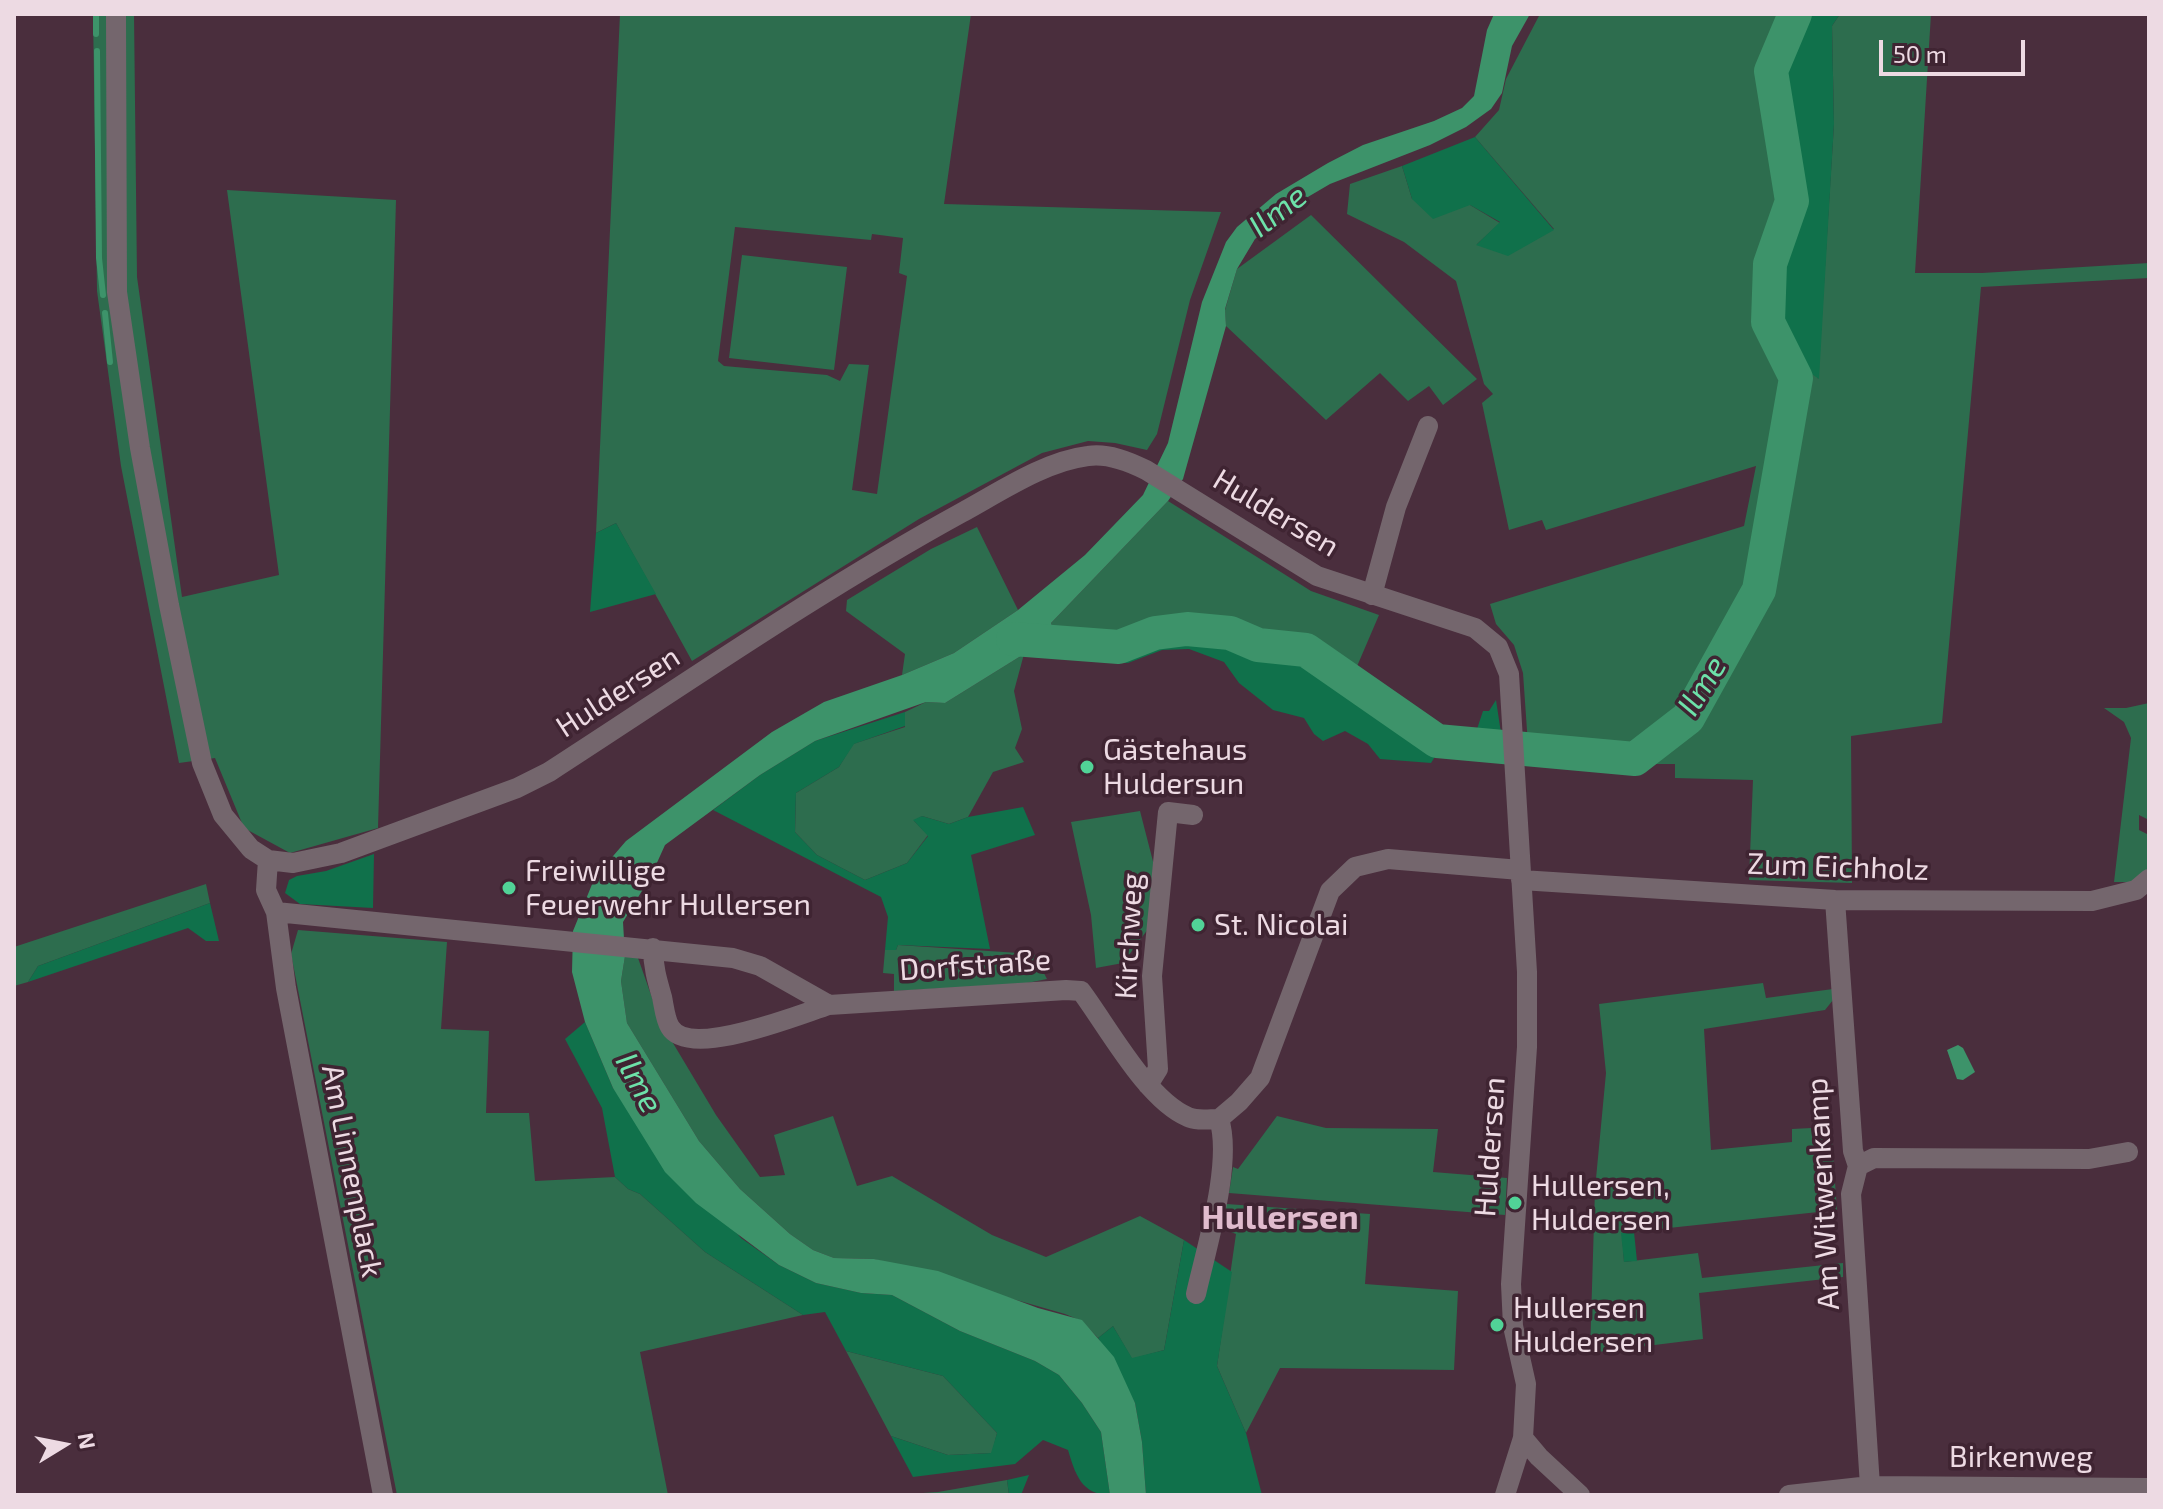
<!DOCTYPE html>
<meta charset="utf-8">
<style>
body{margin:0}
#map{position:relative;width:2163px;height:1509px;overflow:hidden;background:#4a2e3d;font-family:"Exo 2",sans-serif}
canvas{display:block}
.frame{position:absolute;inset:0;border:16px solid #eddae3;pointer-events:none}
.north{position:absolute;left:24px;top:1405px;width:80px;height:80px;-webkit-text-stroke:6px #3f2432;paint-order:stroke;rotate:80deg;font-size:22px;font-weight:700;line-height:32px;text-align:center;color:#eddae3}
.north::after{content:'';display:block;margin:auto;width:28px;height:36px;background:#eddae3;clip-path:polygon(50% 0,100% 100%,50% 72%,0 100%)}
.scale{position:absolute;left:1879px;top:40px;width:146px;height:36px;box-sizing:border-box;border:4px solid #eddae3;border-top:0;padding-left:10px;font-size:24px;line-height:28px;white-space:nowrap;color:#eddae3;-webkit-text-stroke:6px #3f2432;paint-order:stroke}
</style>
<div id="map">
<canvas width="2163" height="1509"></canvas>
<div class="frame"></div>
<div class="north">N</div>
<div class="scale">50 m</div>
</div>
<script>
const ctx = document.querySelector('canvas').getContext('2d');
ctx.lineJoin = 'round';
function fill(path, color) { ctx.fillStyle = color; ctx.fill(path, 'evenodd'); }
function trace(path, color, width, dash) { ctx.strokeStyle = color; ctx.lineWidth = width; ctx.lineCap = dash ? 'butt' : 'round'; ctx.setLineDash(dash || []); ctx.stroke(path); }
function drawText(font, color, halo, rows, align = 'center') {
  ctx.font = font + ' "Exo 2",sans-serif'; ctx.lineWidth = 7; ctx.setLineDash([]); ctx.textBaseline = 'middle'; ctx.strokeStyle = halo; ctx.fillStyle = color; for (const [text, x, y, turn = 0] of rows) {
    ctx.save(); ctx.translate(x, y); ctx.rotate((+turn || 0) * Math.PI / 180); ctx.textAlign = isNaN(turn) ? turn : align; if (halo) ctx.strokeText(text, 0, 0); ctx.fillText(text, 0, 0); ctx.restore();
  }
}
fill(new Path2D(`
 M93,14H134L137,277L182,597L279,575L227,190L396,200L378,828L290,853L244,828L215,758L179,763L121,466L97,291Z
 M620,14H971L944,204L1221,212L1190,300L1157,434L1147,450L1115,443L1088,441L1042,453L919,519L692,661L616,523L596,533ZM735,227L871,240L872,234L903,238L899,273L907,276L905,291L877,494L852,490L869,365L849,364L840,381L827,375L724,366L718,361Z
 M1540,14H1808L1783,74L1800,203L1780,266L1818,379L1834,124L1832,26L1840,14H1931L1915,273H1982L2149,263V278L1981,287L1942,723L1851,736L1852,883L1749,880L1753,780L1675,778V764H1590L1529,759L1523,673L1514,645L1496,624L1490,604L1744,526L1756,466L1546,530L1542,520L1509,530L1482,403L1493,394L1484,384L1456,281L1404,242L1347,214L1350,184L1402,166L1412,199L1470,205L1500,223L1477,244L1554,229L1475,137L1499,110L1506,79Z
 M1311,215L1477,379L1443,405L1429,386L1408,401L1380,373L1326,420L1226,326L1225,310L1237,269Z
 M742,255L847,267L834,370L729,358Z
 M1168,501L1311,591L1379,615L1355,671L1310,645L1226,624L1149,627L1110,637L1053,629L1051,623Z
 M977,527L1018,610L954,653L902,675L905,654L846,611L847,600L931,549Z
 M1024,654L1014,691L1022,729L1015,748L1024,762L993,772L968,817L949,824L922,816L914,821L928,835L907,863L865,880L817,855L795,832L796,793L839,767L853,744L905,727V712L926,702L945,703Z
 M2149,703V820L2139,815V830L2149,835V888L2132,882H2114L2131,738L2124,722L2104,708H2126Z
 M1140,811L1157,877L1148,929L1123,963L1096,968L1091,915L1071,822Z
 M206,884L210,903L38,966L28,982L14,986V947Z
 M298,930L447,942L441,1029L489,1031L486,1113H529L535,1181L615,1177L628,1189L640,1194L705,1252L803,1315L640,1352L668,1495H397L291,954Z
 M898,945L1034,954L1047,979L1022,984L894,991V974L883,973L885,950H896Z
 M625,956L638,958L661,1023L716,1115L760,1177L785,1175L774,1135L833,1116L857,1186L892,1176L992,1235L1046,1257L1140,1216L1184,1240L1164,1350L1132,1359L1113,1326L1098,1338L1082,1321L1065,1314L874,1259L834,1258L813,1250L790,1234L740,1189L699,1141L627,1023L621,981Z
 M1763,983L1766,998L1833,989V1000L1825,1010L1704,1029L1711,1150L1792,1142V1129L1831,1127L1837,1210L1622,1233L1624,1262L1698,1253L1702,1278L1843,1263V1277L1699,1293L1703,1339L1590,1353L1595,1189L1606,1073L1599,1004Z
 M1277,1116L1326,1128L1438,1129L1433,1172L1507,1178L1505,1215L1229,1193L1233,1167L1238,1169Z
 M1226,1204L1370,1214L1365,1284L1458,1291L1454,1370L1280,1368L1246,1433L1217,1366L1236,1234L1223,1229Z
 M846,1351L943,1376L997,1433L992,1453L948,1455L891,1436Z
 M1007,1480L1009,1495H892L938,1492Z`), '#2d6d4e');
fill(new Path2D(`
 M1808,14H1840L1832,26L1834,124L1819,379L1803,368L1778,313L1780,266L1800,203L1783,74Z
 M1475,137L1554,230L1508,256L1476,245L1500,222L1470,205L1433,219L1412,199L1402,166Z
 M616,523L656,594L590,612L596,533Z
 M1177,621L1226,624L1310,645L1355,671L1372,686L1439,727L1463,735L1476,732L1483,711H1489L1496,700L1501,733V760L1472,757L1441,747L1431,763L1380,759L1368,744L1345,731L1323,741L1314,734L1304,718L1273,710L1239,683L1224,662L1189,649L1162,650L1128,663L1024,654L1053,629L1110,637Z
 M905,712V726L854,744L839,767L796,793L795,832L817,855L865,880L907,863L928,836L913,820L922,816L949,824L968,817L1023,807L1035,835L971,855L990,949L898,945L896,950H885L888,917L881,897L713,810L760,775L815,741Z
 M374,854L373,908L300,904L285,893L289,880L297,876L326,871Z
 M210,903L219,941H206L188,928L28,982L38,966Z
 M585,1022L613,1088L741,1238L779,1265L816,1283L861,1293L892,1295L960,1331L1035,1361L1059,1375L1082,1403L1101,1432L1110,1495C1081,1495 1075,1473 1068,1450L1043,1440L1015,1464L913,1477L891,1436L948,1455L991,1453L997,1433L943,1376L846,1351L825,1312L803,1315L705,1252L640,1194L628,1189L615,1177L602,1108L565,1039Z
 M1634,1232L1637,1261L1624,1262L1621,1233Z
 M1184,1240L1232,1272L1217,1366L1246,1433L1262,1495H1146L1142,1442L1135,1403L1098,1338L1113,1326L1132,1358L1164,1350Z
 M1029,1475L1021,1495H1009L1007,1480Z`), '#10714b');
fill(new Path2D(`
 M1494,14H1530L1512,46L1502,93L1491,109L1466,127L1430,145L1330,184L1301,201L1255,239L1237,269L1225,309L1226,326L1183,479L1168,501L1051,623L1053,629L1024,654L945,703L926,702L815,741L760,775L665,845L651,876L623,922L625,956L621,981L627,1023L699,1141L740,1189L790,1234L813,1250L834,1258L874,1259L938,1271L1038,1308L1082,1320L1114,1357L1135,1403L1142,1442L1146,1495H1110L1101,1432L1082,1403L1059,1375L1035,1361L960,1331L892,1295L861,1293L816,1283L779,1265L696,1203L665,1172L613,1088L585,1022L572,972L573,931L595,877L626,841L772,732L824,702L902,675L954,653L1018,610L1085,555L1143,495L1168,443L1202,302L1226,242L1237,227L1276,194L1328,163L1363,145L1434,121L1462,108L1474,96L1487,30Z
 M1958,1045L1963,1048L1975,1072L1963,1080L1957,1079L1947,1050Z`), '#3d936a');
trace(new Path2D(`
 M96,14V34
 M97,51L99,258L103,295
 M105,313L110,362`), '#3d936a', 6);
trace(new Path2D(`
 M1013,639L1119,647L1155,633L1187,629L1230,633L1258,645L1306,650L1437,741L1635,759L1688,718L1759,590L1796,378L1768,322L1770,264L1792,201L1771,71L1795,14`), '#3d936a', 34);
trace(new Path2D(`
 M116,14L117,292L140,448L169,605L202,763L223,815L251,849L268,860L293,863L341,853L517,788L549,772C685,684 819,591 961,513C998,493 1045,461 1088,456C1108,453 1128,461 1146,470L1317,576L1475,628L1498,647L1509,674L1527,972V1047L1511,1284L1513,1326L1526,1384L1523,1438L1505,1495
 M1372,595L1396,507L1428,426
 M268,860L266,890L276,912L286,988L383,1495
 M1521,880L1835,900L2092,901L2136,890L2149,879
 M1835,900L1853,1151L1858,1166L1851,1194L1870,1486
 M276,912L733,958L760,966L829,1005L1066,990L1081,991C1108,1027 1147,1100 1188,1117C1196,1121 1209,1119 1219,1119L1239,1102L1260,1078L1330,891L1355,867L1388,859L1520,870
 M653,948C653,966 657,980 662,997C664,1006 665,1019 670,1027C689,1060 800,1014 829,1005
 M1148,1085L1158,1069L1152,976L1168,812L1193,815
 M1858,1166L1874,1158L2089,1159L2128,1152
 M1196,1294C1206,1249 1233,1162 1219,1119
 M1523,1438L1539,1457L1580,1495
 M1789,1495L1870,1486L2149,1488`), '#74666d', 20);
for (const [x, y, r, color] of [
 [1087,767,8,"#51d397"],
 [509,888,8,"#51d397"],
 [1198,925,8,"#51d397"],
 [1515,1203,8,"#51d397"],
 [1497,1325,8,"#51d397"]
]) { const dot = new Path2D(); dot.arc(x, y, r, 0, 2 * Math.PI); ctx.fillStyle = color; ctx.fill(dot); trace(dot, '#3f2432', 3); }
drawText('30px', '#eddae3', '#3f2432', [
 ["Huldersen",1276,513,31],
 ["Huldersen",618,692,-33],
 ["Zum Eichholz",1838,867,2],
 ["Kirchweg",1129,936,-87],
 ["Dorfstraße",975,965,-4],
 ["Huldersen",1490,1147,-86],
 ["Am Linnenplack",352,1171,79],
 ["Am Witwenkamp",1823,1194,-93],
 ["Birkenweg",2021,1457]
]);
drawText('30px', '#eddae3', '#3f2432', [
 ["Gästehaus",1103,750],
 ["Huldersun",1103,784],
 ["Freiwillige",525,871],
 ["Feuerwehr Hullersen",525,905],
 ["St. Nicolai",1214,925],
 ["Hullersen,",1531,1186],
 ["Huldersen",1531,1220],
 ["Hullersen",1513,1308],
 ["Huldersen",1513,1342]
], 'left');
drawText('italic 32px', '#6de1a9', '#3f2432', [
 ["Ilme",1278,211,-38],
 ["Ilme",1702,686,-58],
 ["Ilme",639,1083,62]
]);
drawText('bold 34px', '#e0bbcd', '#3f2432', [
 ["Hullersen",1280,1218]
]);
</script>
